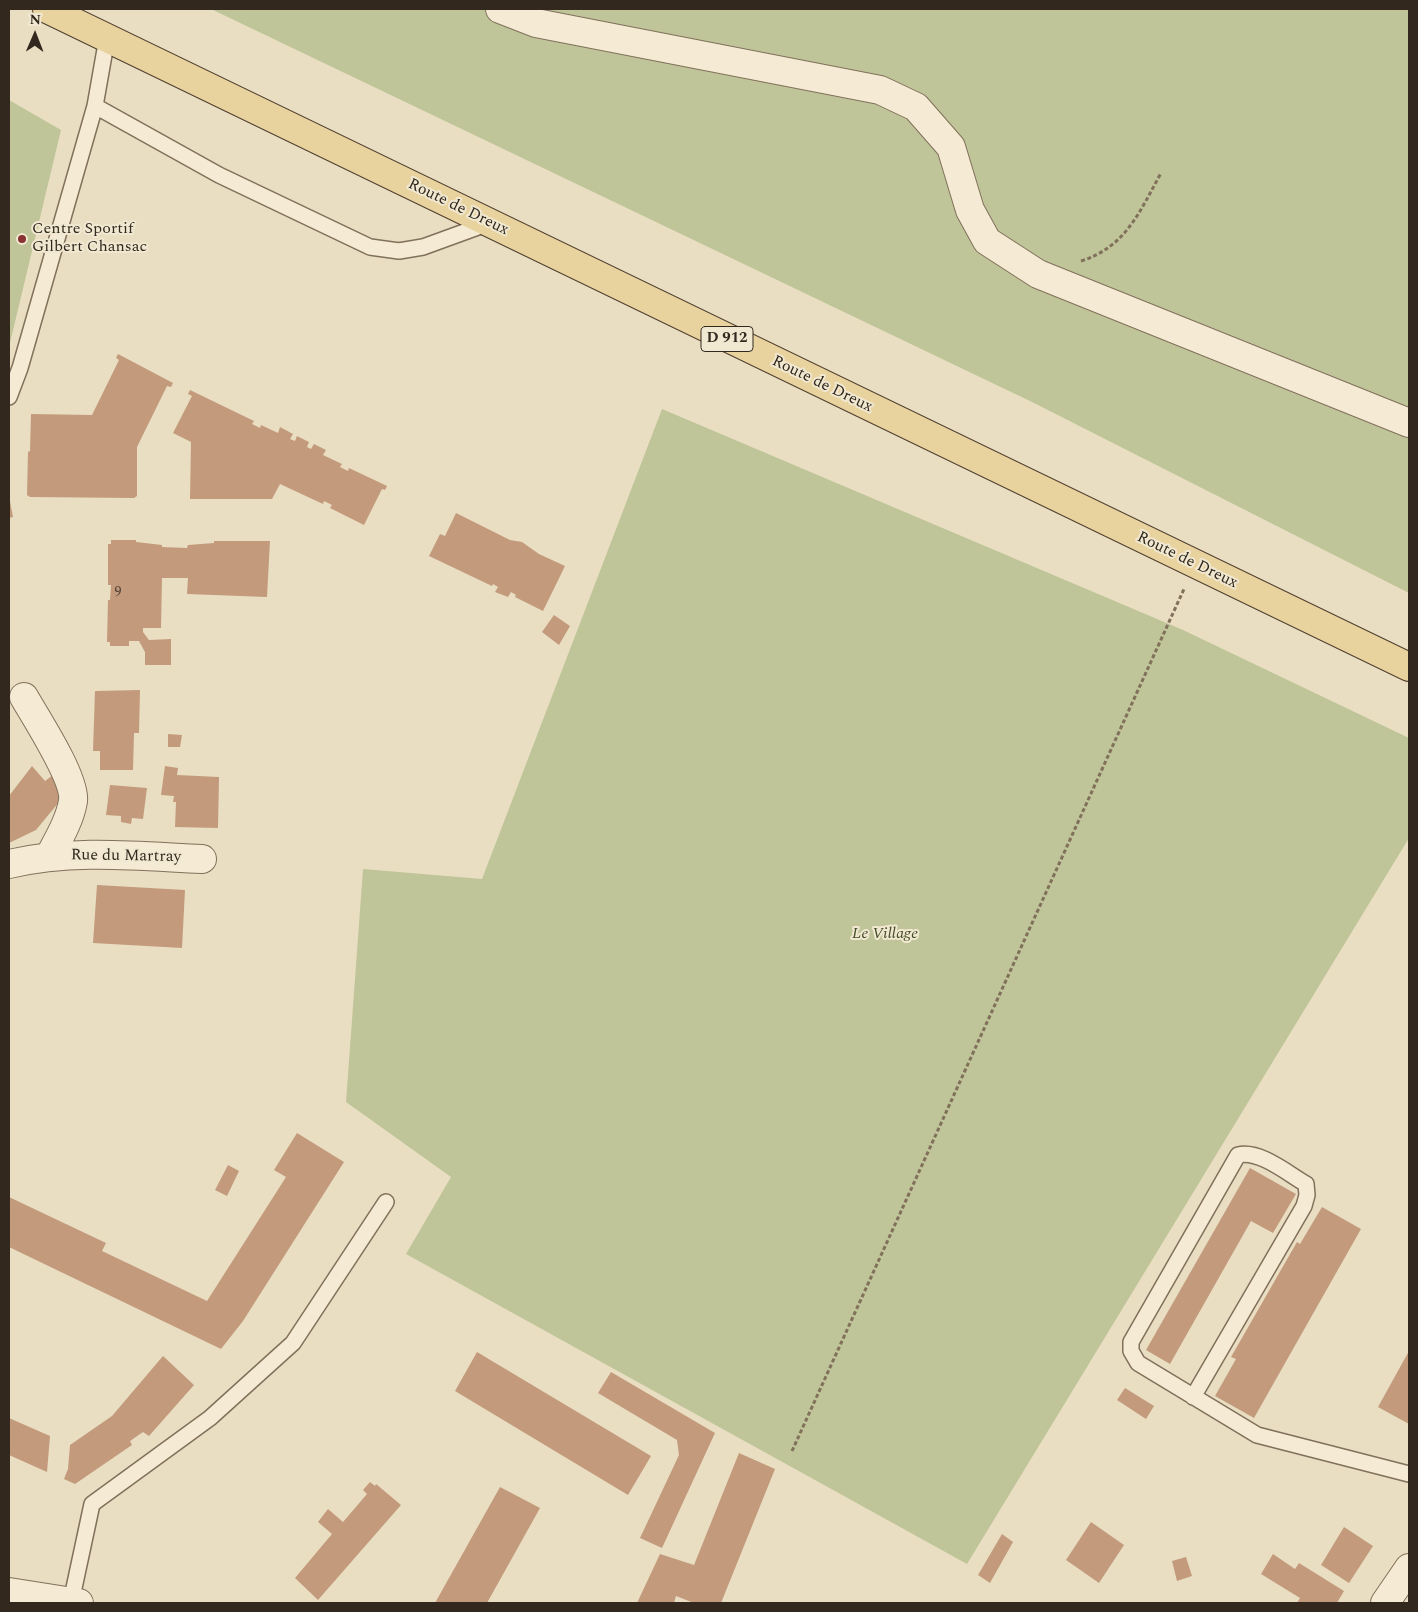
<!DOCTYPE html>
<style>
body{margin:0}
#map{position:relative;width:1418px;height:1612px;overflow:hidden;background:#e9dec2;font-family:Spectral,serif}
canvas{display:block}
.frame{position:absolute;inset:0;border:10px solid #32281e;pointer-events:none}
.north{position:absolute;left:10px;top:10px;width:50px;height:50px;-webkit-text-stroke:4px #f1e8d1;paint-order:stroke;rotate:1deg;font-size:14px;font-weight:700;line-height:20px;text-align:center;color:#32281e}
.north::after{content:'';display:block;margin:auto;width:18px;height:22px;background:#32281e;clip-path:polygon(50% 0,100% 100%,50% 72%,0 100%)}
</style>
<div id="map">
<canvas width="1418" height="1612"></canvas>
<div class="frame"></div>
<div class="north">N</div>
</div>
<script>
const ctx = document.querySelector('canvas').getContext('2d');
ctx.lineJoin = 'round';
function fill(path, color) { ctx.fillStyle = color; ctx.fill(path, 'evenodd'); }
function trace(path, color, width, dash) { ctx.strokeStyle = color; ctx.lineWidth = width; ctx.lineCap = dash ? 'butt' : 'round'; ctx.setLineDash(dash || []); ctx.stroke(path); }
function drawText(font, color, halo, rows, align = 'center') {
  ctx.font = font + ' Spectral,serif'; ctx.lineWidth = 4; ctx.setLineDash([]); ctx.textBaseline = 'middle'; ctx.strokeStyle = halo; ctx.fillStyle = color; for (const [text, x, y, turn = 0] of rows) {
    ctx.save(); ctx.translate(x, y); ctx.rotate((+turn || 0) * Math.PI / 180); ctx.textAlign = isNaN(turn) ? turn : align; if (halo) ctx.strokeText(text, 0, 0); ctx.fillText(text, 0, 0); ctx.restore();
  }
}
fill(new Path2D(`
 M211,9H1409V593L1032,402Z
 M9,100L61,130L9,347Z
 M662,409L1183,630L1409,738V838L967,1564L406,1254L451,1177L346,1102L363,869L482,879Z`), '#bfc598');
fill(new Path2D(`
 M118,354L173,383L171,387L167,386L137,447V496L134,498L30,497L27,495L28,452L30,451L31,414L92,415L119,360L116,358Z
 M190,390L254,421L252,424L260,428L261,425L278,433L280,427L293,434L290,439L295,441L297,436L309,442L307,447L311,449L314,444L326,450L323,455L342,464L340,467L348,471L349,468L387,486L385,490L382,489L364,525L330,508L332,505L324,501L323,504L280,484L272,499H190L191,442L173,433L192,396L188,394Z
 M9,496L13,517L9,518Z
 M456,513L510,540L522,542L539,554L565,566L543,611L515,597L516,595L511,592L508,597L495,592L498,587L493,584L492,586L429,556L440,534L445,536Z
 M111,540H136V542L162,545V547L187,548L188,545L214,543V541H270L267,597L187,594L188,578H162L161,628H143V632L149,640L171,639V665H145V652L139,641H129V646H110V642H107L108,600H110L111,585H108V544H111Z
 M554,615L570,626L559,645L542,632Z
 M140,690L139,733H134L133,770H100V751H93L95,691Z
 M168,734L182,735L180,747H168Z
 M32,766L45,781L53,775L64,796L36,830L9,843V796Z
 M165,766L178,768L177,775L219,777L218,828L175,827L176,802H173L174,796L161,795Z
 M110,785L147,788L143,819L132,818L131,824L121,822V816L106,815Z
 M97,885L185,890L182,948L93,943Z
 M297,1133L344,1162L243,1321L221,1349L9,1247V1197L106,1243L102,1251L207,1301L286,1177L274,1170Z
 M228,1165L239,1171L227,1196L215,1190Z
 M1250,1168L1296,1194L1273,1233L1251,1221L1170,1364L1146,1350Z
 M1322,1207L1361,1229L1254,1418L1215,1396L1236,1359L1231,1357L1297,1242L1300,1244Z
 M1409,1351V1424L1378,1407Z
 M477,1352L651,1456L628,1495L455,1391Z
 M163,1356L194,1385L149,1436L143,1432L130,1441L132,1445L75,1484L64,1479L68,1469L70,1445L112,1416Z
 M611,1372L715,1433L662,1548L640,1538L679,1455L677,1440L598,1393Z
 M1125,1388L1154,1406L1146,1419L1117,1400Z
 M9,1418L50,1436L47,1472L9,1455Z
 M739,1453L775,1469L721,1603H694L676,1596L674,1603H637L660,1554L694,1565Z
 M370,1482L375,1486L376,1484L401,1505L318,1600L295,1578L332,1534L318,1522L328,1509L343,1522L367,1494L363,1490Z
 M500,1487L540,1508L487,1603H435Z
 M1091,1522L1124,1545L1099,1583L1066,1560Z
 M1344,1527L1373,1546L1349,1583L1321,1565Z
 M1002,1534L1013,1542L990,1583L978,1575Z
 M1273,1554L1295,1569L1299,1563L1344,1591L1337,1603H1297L1300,1598L1261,1574Z
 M1186,1557L1192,1576L1177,1581L1172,1561Z`), '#c39a7c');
const service = new Path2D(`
 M107,38L95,106L219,175L370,247L399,251L423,247L489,223
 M9,397L20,368L95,106
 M1193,1397L1304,1206L1307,1195L1306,1184C1287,1173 1260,1150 1238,1155L1131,1342V1351L1138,1363L1257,1435L1409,1474
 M71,1602L92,1504L210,1418L293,1343L386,1202`);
const minor = new Path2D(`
 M500,9L536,23L880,90L916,107L951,147L970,210L987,241L1038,274L1409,423
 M24,697C36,718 76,779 73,801C70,820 58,840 49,857
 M9,864C73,849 137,856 202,859
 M9,1592L79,1603
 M1385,1603L1409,1568`);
const primary = new Path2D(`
 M47,9L1409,667`);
trace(service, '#81705b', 18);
trace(minor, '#81705b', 30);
trace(primary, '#4f3e2f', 30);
trace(new Path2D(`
 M1081,261C1126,247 1140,211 1161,173
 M792,1451L1184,589`), '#81705b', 3, [4, 2.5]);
trace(service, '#f5ebd5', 15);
trace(minor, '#f5ebd5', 28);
trace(primary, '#e8d29e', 28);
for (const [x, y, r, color] of [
 [22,239,5,"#893232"]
]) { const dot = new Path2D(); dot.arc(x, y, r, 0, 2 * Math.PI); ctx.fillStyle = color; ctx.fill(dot); trace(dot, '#f1e8d1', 2); }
drawText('14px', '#564436', null, [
 ["9",118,593]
]);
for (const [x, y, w] of [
 [727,339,52]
]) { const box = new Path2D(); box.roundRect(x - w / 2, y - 12.5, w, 25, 4); ctx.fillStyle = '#f1e8d1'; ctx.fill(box); trace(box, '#32281e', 1); }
drawText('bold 15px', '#32281e', null, [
 ["D 912",727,339]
]);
drawText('16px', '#32281e', '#f1e8d1', [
 ["Route de Dreux",458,208,26],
 ["Route de Dreux",822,385,26],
 ["Route de Dreux",1187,561,26],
 ["Rue du Martray",126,857,1]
]);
drawText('16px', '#32281e', '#f1e8d1', [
 ["Centre Sportif",32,230],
 ["Gilbert Chansac",32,248]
], 'left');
drawText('italic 16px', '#424c27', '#f1e8d1', [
 ["Le Village",885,935]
]);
</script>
